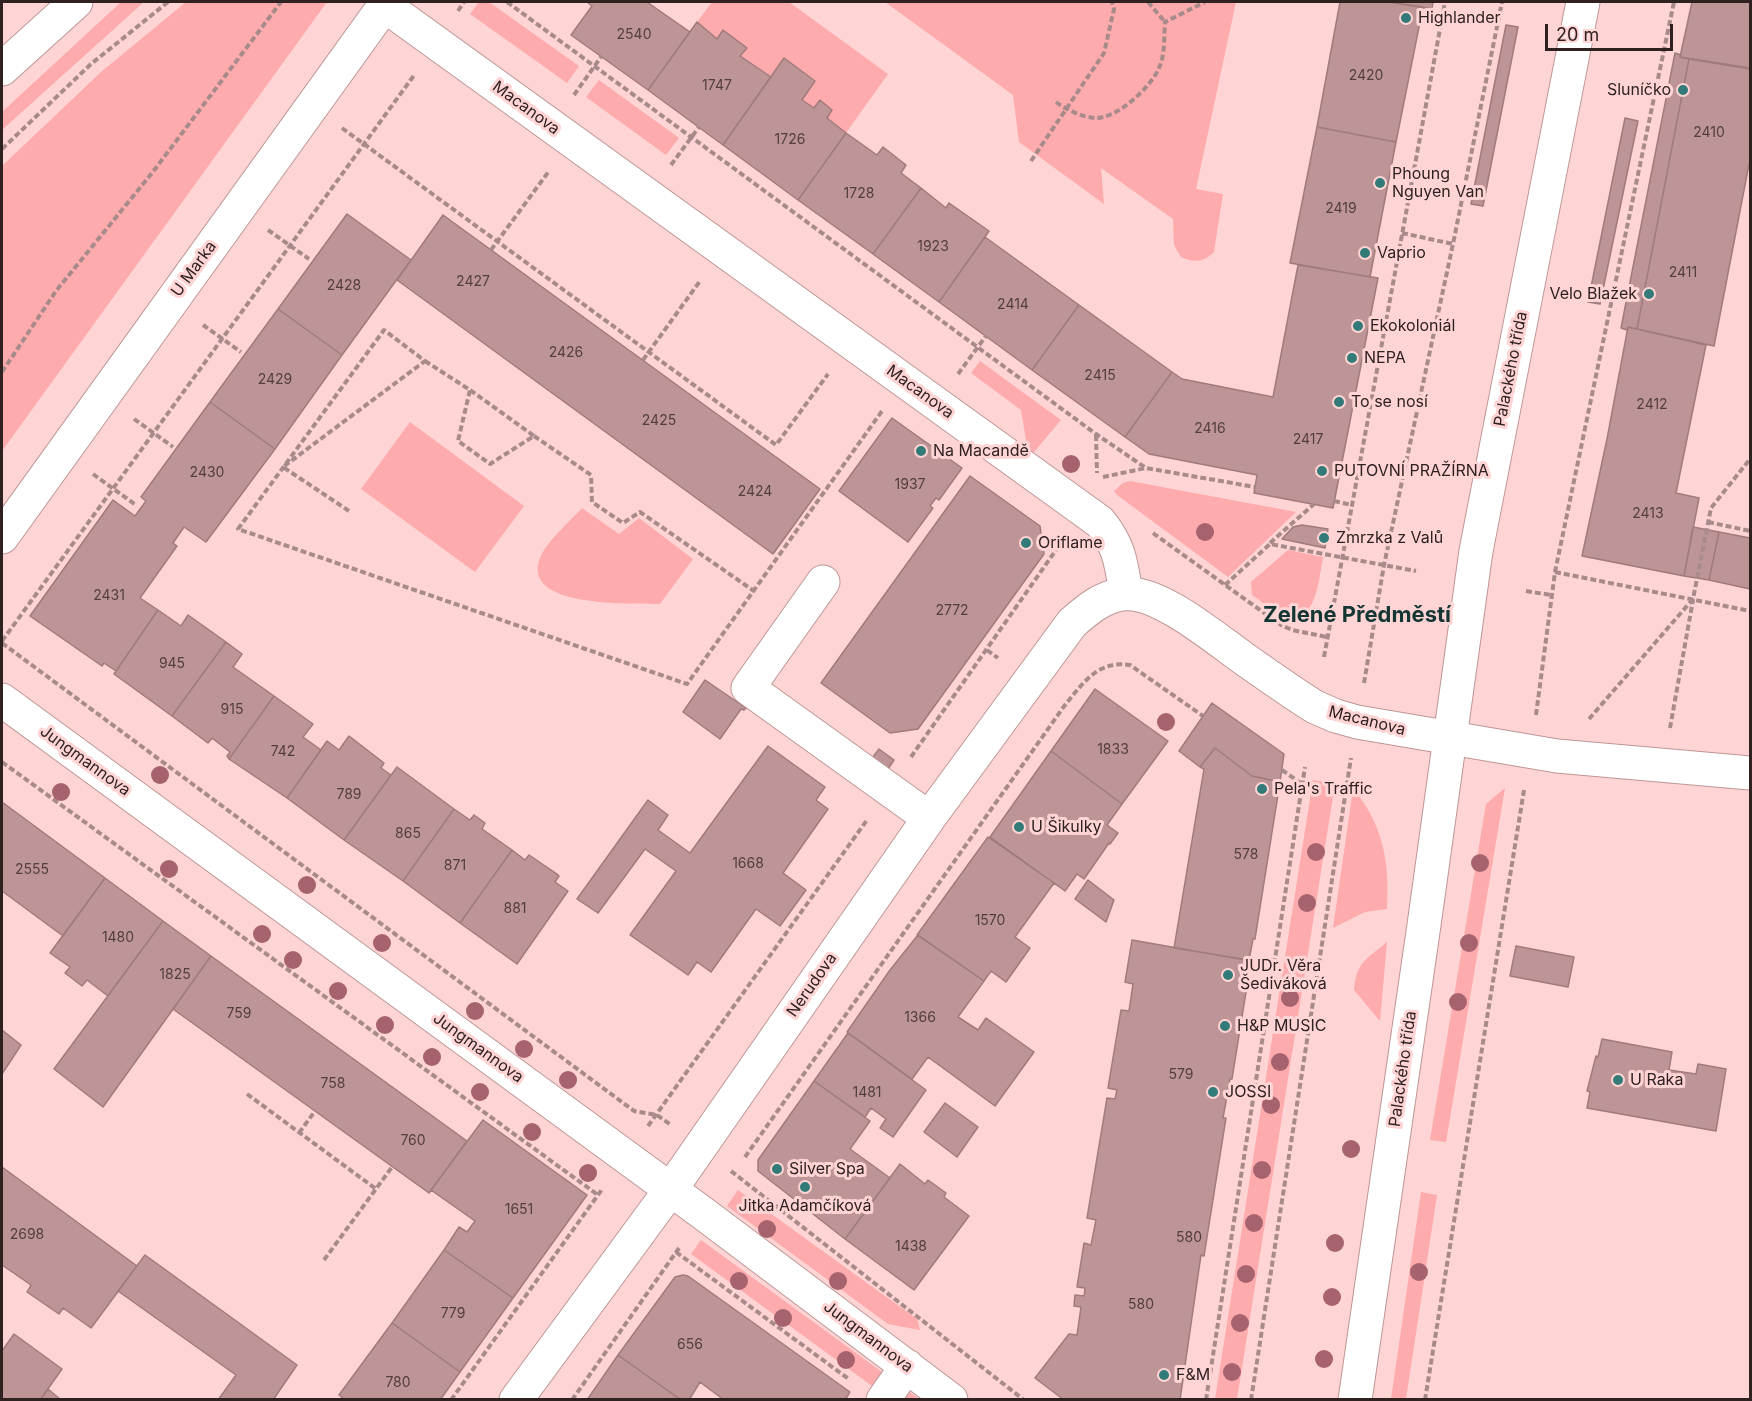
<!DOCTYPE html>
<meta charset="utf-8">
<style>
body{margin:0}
#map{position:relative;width:1752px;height:1401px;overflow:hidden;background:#ffd4d4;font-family:Inter,sans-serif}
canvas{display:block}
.frame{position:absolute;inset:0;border:3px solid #302121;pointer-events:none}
.scale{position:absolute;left:1545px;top:24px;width:128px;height:27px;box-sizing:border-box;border:3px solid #302121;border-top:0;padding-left:8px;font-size:18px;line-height:21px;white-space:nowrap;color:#302121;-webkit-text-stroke:4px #ffd4d4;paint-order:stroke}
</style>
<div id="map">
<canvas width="1752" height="1401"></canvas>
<div class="frame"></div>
<div class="scale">20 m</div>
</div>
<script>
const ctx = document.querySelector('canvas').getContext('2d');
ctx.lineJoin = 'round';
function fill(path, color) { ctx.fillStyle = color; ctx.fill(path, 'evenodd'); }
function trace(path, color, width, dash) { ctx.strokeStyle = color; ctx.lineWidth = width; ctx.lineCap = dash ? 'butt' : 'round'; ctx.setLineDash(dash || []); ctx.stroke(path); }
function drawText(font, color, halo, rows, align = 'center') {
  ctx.font = font + ' Inter,sans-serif'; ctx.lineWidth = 6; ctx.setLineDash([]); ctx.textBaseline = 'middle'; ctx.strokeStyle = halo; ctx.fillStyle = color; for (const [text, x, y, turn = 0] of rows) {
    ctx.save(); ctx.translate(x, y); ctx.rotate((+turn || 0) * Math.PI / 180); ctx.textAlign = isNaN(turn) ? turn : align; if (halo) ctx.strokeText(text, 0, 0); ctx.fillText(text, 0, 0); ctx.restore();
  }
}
fill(new Path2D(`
 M121,2H144L2,130V112Z
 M186,2H327L2,451V166L101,72Z
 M479,2H489L579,66L567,83L470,14Z
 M712,2H789L888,74L846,133L827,118L832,110L820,100L814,108L802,100L815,80L784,59L771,77L740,56L747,48L717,39L697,22Z
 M885,2H1236L1196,189L1223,194L1214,252C1205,262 1193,263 1181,257L1174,245L1173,219L1101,168L1104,204L1019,142L1013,95Z
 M599,80L679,138L666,155L586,97Z
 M980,361L1061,420L1029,458L1021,410L971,373Z
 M410,422L524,506L475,572L361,489Z
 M1130,481L1296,512L1228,577L1117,495L1114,491L1123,483Z
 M582,508L619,534L639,518L693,559L660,604C633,603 520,609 540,558C547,541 569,522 582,508Z
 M1288,550L1323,557C1319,578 1316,632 1280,614C1270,609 1261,601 1252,595L1251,582Z
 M1313,780L1335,784L1237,1399H1215Z
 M1505,788L1446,1142L1430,1140L1486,804Z
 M1353,789C1359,795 1363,802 1367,808C1386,840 1389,872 1387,909L1365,912L1333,928Z
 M1387,942L1380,1021L1354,990C1356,962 1367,959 1387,942Z
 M738,1190L917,1319L920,1330L888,1324L742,1217L727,1206Z
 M1421,1192L1437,1195L1406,1399H1391Z
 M701,1240L919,1399H890L691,1254Z`), '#fdabad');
const building = new Path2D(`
 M587,2H647L690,32L648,90L571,35L592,6Z
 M1340,2H1388L1423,7L1396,142L1317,127Z
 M1388,2H1433L1432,9Z
 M1692,2H1750V68L1680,57Z
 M697,22L717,39L723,30L747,48L740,56L771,77L723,145L648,90Z
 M1506,25L1518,27L1483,206L1471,204Z
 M1675,53L1681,55L1680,57L1689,59L1637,329L1628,327L1627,330L1621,328Z
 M784,58L815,81L802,100L814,108L820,100L832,110L827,118L846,133L798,200L723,145Z
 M1689,59L1750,69V159L1714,346L1637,329Z
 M1625,118L1638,121L1600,304L1588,302Z
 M1317,127L1396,142L1370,277L1290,263Z
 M846,133L877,155L883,147L906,165L901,173L921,188L873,254L798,200Z
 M921,188L946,208L949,203L989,231L939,302L873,254Z
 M347,214L411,260L342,355L278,309Z
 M443,215L820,489L773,554L397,280Z
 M985,237L1079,305L1032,370L939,302Z
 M1298,265L1378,278L1333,508L1254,493L1257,475L1149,454L1125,437L1172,372L1182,379L1273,397Z
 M1079,305L1172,372L1125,437L1032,370Z
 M278,309L342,355L275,449L210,402Z
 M1628,327L1706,345L1676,493L1699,498L1684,576L1582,556L1607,439Z
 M210,402L275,449L206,542L184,527L173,543L177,546L140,598L158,610L116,671L104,663L102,666L30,616L113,500L135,516L146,501L141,497Z
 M892,418L962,468L939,500L936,498L930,506L933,508L908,542L839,491Z
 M970,476L1040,526L1044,554L918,729L890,733L821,683Z
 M1302,525L1328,529L1325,548L1282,539L1293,527Z
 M1693,527L1719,532L1709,580L1684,576Z
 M1719,532L1750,538V589L1709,580Z
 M158,610L181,626L188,615L226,642L172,716L114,674Z
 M226,642L242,654L233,667L274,696L229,759L227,756L230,752L212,738L208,743L172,716Z
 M705,680L746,708L744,710L741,709L720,739L683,712Z
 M1095,689L1168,741L1122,804L1051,751Z
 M274,696L313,724L303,737L321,750L287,798L229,759Z
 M1212,703L1284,754L1280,782L1252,776L1215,748L1200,767L1179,751Z
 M349,736L384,763L381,768L391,775L344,840L287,798L327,741L339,750Z
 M768,746L825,787L816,800L828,809L783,873L806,890L780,926L756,909L711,972L697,962L688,975L630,935L676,871L645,849L598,913L577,899L648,800L668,815L658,830L690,853Z
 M1215,748L1252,776L1280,782L1255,939H1253L1249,960L1174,948L1204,769L1200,767Z
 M879,749L894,760L886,772L870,761Z
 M1051,751L1122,804L1107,825L1118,833L1110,844L1109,843L1084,879L1077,874L1065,891L990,837Z
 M397,767L454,809L403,881L344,840Z
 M2,802L105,878L63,936L2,891Z
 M454,809L470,820L474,815L485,823L482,829L512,850L460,923L403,881Z
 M988,837L1054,883L1015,937L1030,948L1006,982L991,971L984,981L917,935Z
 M512,850L525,860L529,855L557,874L559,876L555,882L568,891L517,964L460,923Z
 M105,878L163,921L108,996L87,980L82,986L65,973L70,967L50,953Z
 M1088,880L1114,900L1106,922L1075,899Z
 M163,921L211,956L103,1107L54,1069Z
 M918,935L984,981L958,1017L978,1030L986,1018L1034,1052L995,1106L928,1057L912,1079L847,1032L890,970Z
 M1132,940L1251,961L1232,1079H1230L1223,1118H1226L1204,1256L1201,1255L1180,1400H1064L1035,1378L1069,1334L1077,1335L1081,1307L1074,1306L1075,1295L1084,1296L1085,1288L1077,1287L1084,1243L1091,1245L1096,1220L1087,1218L1107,1098L1115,1099L1117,1090L1108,1088L1121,1010L1129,1011L1133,984L1125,982Z
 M1516,946L1574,957L1568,987L1510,976Z
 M211,956L467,1141L429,1193L173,1009Z
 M2,1030L21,1045L2,1074Z
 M848,1033L926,1090L893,1137L880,1128L886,1119L871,1108L865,1117L814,1081Z
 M1602,1039L1672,1052L1669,1070L1696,1074L1698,1064L1726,1069L1716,1131L1587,1108L1590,1092L1587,1091L1596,1056L1598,1057Z
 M814,1081L870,1121L850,1149L890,1178L845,1239L758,1171V1160Z
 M945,1103L978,1127L957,1157L924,1132Z
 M483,1120L587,1195L513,1298L444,1250L459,1227L467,1232L475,1221L431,1190Z
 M900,1164L925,1184L928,1180L946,1193L944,1197L969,1216L914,1290L845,1239Z
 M2,1167L137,1266L91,1328L63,1308L59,1314L27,1292L31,1285L2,1265Z
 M444,1250L513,1298L460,1372L392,1323Z
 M145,1255L297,1365L273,1400H218L236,1375L118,1291Z
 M683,1275L688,1276L850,1392L845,1400H724L700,1382L689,1400H681L618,1355L675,1277Z
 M392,1323L460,1372L440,1400H345L339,1395Z
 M14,1334L62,1369L40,1400H2V1351Z
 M618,1355L681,1400H587Z
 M48,1389L61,1400H40Z`);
fill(building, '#bd9596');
trace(building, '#a17a7b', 1.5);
const minor = new Path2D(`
 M384,5L1100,522C1120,547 1121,563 1126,593
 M2,537L387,2
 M823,582L748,688L929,818
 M2,700L704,1214L951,1400
 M516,1400L671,1189L929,818L1072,623C1088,609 1102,597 1123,594C1157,589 1216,639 1243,658C1267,675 1291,692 1315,707L1336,716L1357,722L1557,756L1750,773
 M883,1400L907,1366
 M1355,1400L1424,925L1476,551L1583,2`);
const major = new Path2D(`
 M2,69L76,2`);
trace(minor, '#bd9696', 35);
trace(major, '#bd9696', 35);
trace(new Path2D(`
 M507,2L1096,434L1146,468
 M1148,2L1165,22
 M458,11L464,2
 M574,95L601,57
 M1056,102C1067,110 1082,117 1095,118C1117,119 1151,87 1159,68C1165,56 1164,36 1165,22L1205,2
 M342,128L776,445L828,374
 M2,149L91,64L168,2
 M1031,161L1104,53L1114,9L1112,2
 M671,165L699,127
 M268,230L309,259
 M1402,233L1453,244
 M491,250L549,171
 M203,325L241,352
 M643,360L700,281
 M425,361L470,390L458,441L490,464L534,436L470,390
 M2,372L56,291L152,173L281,2
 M958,374L986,336
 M134,419L173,447
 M1096,435L1097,473
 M534,436L591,475L592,502L623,523L640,512L754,591
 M93,474L136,505
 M1103,477L1146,468L1255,487
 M1334,501L1352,505
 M349,511L283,467L425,361L384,330L238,529L687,684L882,411
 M1708,522L1750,531
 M1153,533L1281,625L1292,630L1327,637
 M1270,543L1314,504
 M1555,572L1750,611
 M1225,585L1270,544L1416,571
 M1526,591L1551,595
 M2,641L415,74
 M2,643L634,1111L657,1115L671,1125
 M987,650L998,658
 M1324,657L1445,2
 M1364,683L1384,565L1453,244L1502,2
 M1536,715L1555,572L1674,2
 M1589,719L1693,599L1711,508L1750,459
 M1670,728L1693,600
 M911,757L1056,550V538
 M2,762L598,1195
 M1282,770L1303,785
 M247,1094L376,1189
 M648,1126L867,820
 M299,1133L315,1111
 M745,1157L1065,705C1083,683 1098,660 1130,665L1203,716
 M731,1171L1024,1400
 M676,1252L850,1380
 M324,1260L392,1167
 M451,1400L603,1188
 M572,1400L679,1248
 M1206,1400L1305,767
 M1251,1400L1351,758
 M1425,1400L1524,790`), '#a98a8a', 4, [6, 3]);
trace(minor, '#fff', 33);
trace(major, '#fff', 33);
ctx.fillStyle = '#a6626d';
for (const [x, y] of [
 [1071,464],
 [1205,532],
 [1166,722],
 [160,775],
 [61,792],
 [1316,852],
 [1480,863],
 [169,869],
 [307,885],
 [1307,903],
 [262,934],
 [382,943],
 [1469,943],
 [293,960],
 [338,991],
 [1290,998],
 [1458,1002],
 [475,1011],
 [385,1025],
 [524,1049],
 [432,1057],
 [1280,1062],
 [568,1080],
 [480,1092],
 [1271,1105],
 [532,1132],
 [1351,1149],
 [1262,1170],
 [588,1173],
 [1254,1223],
 [767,1229],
 [1335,1243],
 [1419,1272],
 [1246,1274],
 [739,1281],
 [838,1281],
 [1332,1297],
 [783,1318],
 [1240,1323],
 [1324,1359],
 [846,1360],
 [1232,1372]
]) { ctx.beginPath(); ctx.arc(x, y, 9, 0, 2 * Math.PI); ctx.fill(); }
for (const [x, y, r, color] of [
 [1406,18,6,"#327b78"],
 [1683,90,6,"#327b78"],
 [1380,183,6,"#327b78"],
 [1365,253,6,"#327b78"],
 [1649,294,6,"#327b78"],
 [1358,326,6,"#327b78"],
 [1352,358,6,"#327b78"],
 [1339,402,6,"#327b78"],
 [921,451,6,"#327b78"],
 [1322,471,6,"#327b78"],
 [1324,538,6,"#327b78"],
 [1026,543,6,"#327b78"],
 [1262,789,6,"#327b78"],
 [1019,827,6,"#327b78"],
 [1228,975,6,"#327b78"],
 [1225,1026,6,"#327b78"],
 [1618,1080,6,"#327b78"],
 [1213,1092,6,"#327b78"],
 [777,1169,6,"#327b78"],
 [805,1187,6,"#327b78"],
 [1164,1375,6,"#327b78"]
]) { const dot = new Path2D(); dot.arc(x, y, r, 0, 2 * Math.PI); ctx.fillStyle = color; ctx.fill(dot); trace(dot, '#ffd4d4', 2); }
drawText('14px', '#533e3e', null, [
 ["2540",634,35],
 ["2420",1366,76],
 ["1747",717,86],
 ["2410",1709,133],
 ["1726",790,140],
 ["1728",859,194],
 ["2419",1341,209],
 ["1923",933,247],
 ["2411",1683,273],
 ["2427",473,282],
 ["2428",344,286],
 ["2414",1013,305],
 ["2426",566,353],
 ["2415",1100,376],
 ["2429",275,380],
 ["2412",1652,405],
 ["2425",659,421],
 ["2416",1210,429],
 ["2417",1308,440],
 ["2430",207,473],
 ["1937",910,485],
 ["2424",755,492],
 ["2413",1648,514],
 ["2431",109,596],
 ["2772",952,611],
 ["945",172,664],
 ["915",232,710],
 ["1833",1113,750],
 ["742",283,752],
 ["789",349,795],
 ["865",408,834],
 ["578",1246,855],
 ["1668",748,864],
 ["871",455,866],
 ["2555",32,870],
 ["881",515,909],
 ["1570",990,921],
 ["1480",118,938],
 ["1825",175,975],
 ["759",239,1014],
 ["1366",920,1018],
 ["579",1181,1075],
 ["758",333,1084],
 ["1481",867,1093],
 ["760",413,1141],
 ["1651",519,1210],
 ["2698",27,1235],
 ["580",1189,1238],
 ["1438",911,1247],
 ["580",1141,1305],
 ["779",453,1314],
 ["656",690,1345],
 ["780",398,1383]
]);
drawText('16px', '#302121', '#ffd4d4', [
 ["Highlander",1418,18],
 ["Sluníčko",1671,90,"right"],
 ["Phoung",1392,174],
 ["Nguyen Van",1392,192],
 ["Vaprio",1377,253],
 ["Velo Blažek",1637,294,"right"],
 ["Ekokoloniál",1370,326],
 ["NEPA",1364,358],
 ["To se nosí",1351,402],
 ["Na Macandě",933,451],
 ["PUTOVNÍ PRAŽÍRNA",1334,471],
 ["Zmrzka z Valů",1336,538],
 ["Oriflame",1038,543],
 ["Pela's Traffic",1274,789],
 ["U Šikulky",1031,827],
 ["JUDr. Věra",1240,966],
 ["Šediváková",1240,984],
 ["H&P MUSIC",1237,1026],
 ["U Raka",1630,1080],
 ["JOSSI",1225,1092],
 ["Silver Spa",789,1169],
 ["Jitka Adamčíková",805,1206,"center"],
 ["F&M",1176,1375]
], 'left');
drawText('16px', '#302121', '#ffd4d4', [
 ["Macanova",526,108,36],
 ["U Marka",194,269,-54],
 ["Palackého třída",1511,369,-79],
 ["Macanova",920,392,36],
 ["Macanova",1367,721,14],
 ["Jungmannova",85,761,36],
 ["Nerudova",812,985,-55],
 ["Jungmannova",478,1048,36],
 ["Palackého třída",1403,1069,-82],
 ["Jungmannova",868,1337,37]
]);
drawText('bold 22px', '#133635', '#ffd4d4', [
 ["Zelené Předměstí",1357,615]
]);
</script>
